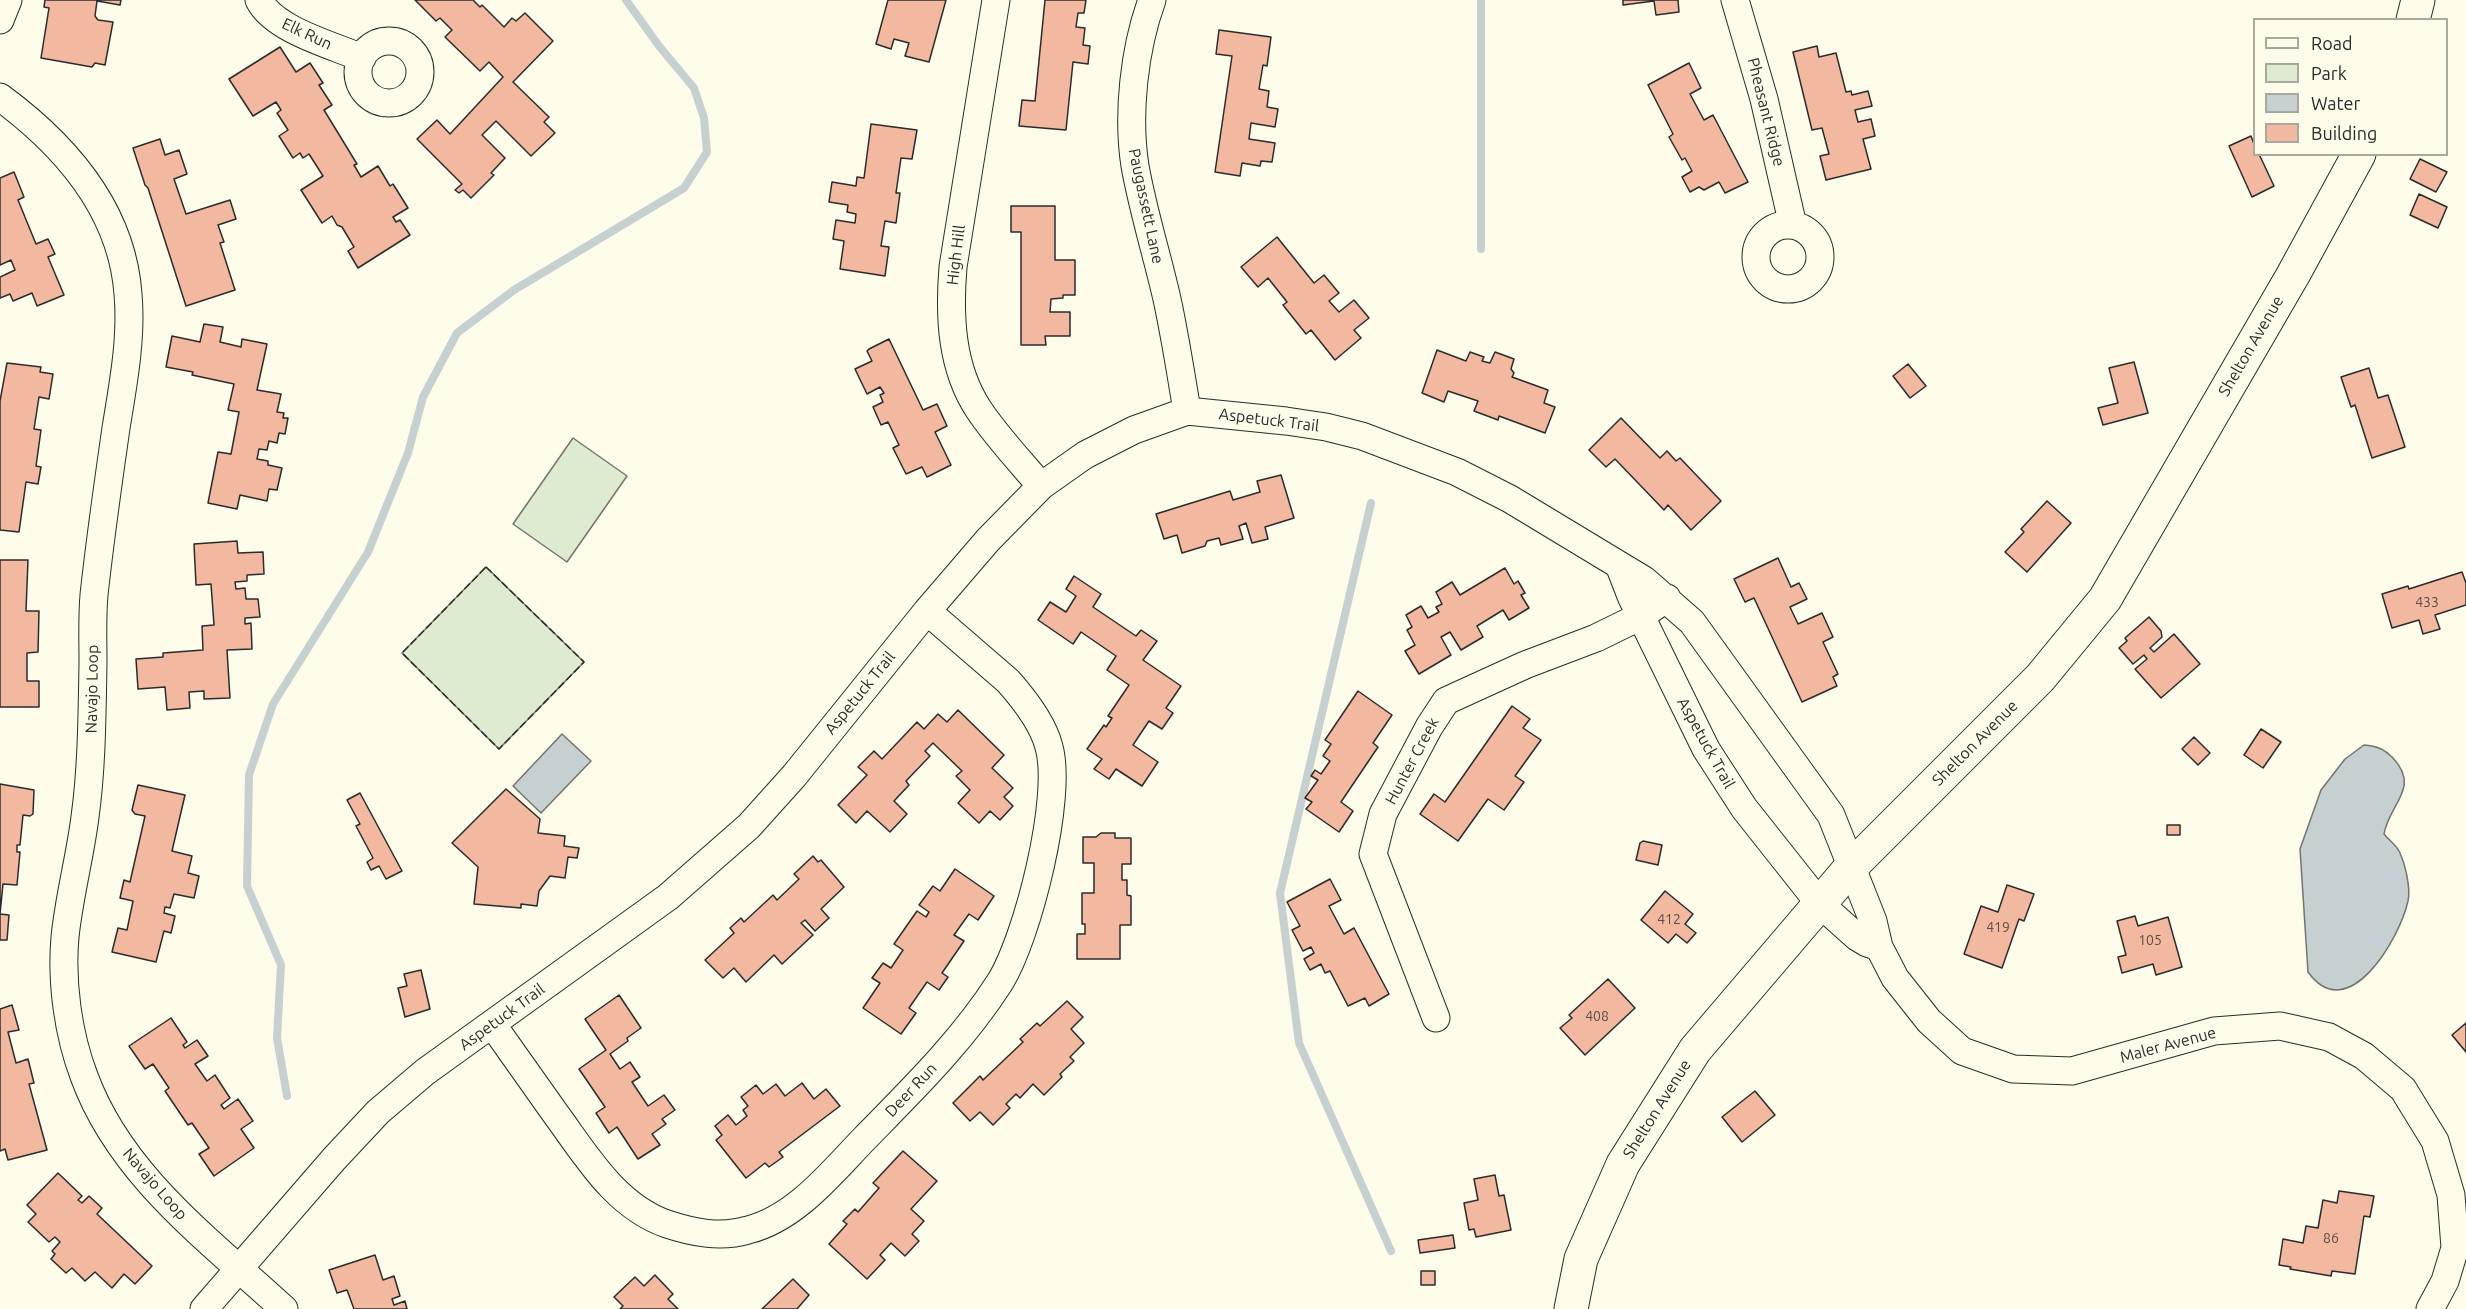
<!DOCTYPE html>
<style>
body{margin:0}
#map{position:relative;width:2466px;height:1309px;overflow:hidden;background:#fdfbea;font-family:Ubuntu,sans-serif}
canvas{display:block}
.legend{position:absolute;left:2253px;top:18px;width:195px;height:138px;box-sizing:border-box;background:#fdfbea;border:2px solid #a9a89e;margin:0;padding:8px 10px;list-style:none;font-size:18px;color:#2b2b2b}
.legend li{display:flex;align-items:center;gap:12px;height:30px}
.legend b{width:30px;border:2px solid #a9a89e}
</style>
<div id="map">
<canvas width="2466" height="1309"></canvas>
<ul class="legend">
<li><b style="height:8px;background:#fdfbea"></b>Road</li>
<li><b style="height:16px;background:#deebd1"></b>Park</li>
<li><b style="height:16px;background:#c7d0d0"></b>Water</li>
<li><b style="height:16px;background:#f2b8a0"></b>Building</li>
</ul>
</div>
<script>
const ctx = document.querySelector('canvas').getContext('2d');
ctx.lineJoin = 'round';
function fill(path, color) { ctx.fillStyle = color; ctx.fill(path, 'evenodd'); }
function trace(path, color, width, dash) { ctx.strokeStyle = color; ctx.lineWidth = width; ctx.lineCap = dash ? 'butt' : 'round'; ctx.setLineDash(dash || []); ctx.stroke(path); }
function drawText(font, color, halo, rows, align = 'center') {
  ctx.font = font + ' Ubuntu,sans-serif'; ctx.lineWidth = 4.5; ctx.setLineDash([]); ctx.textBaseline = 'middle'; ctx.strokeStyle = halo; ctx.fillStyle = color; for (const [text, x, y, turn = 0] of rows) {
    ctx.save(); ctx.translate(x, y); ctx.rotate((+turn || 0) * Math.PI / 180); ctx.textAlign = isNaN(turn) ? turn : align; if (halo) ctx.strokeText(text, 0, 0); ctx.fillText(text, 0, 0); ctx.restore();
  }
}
const green = new Path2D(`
 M573,438L627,476L567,562L513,524Z
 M486,567L584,662L499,749L402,653Z`);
fill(green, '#deebd1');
trace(green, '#74746e', 1.5);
const water = new Path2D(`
 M562,734L591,761L541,813L513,786Z
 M2364,745C2377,746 2384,749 2393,758C2421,788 2389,804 2384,834C2388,839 2396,845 2399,851C2405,863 2411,888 2408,901C2400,938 2348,1028 2308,972L2300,849L2321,790L2345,759Z`);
fill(water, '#c7d0d0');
trace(water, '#74746e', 1.5);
trace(new Path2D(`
 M1481,0V249
 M1371,503L1280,893L1299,1043L1391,1251
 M287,1096L277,1038L281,965L247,886L249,775L273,704L368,552L408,453L423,397L457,333L514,290L684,188L707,152L704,118L694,88L659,46L626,0`), '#c7d0d0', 8);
const building = new Path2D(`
 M45,0H121L120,5L97,1L95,16L98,20L113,22L105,65L95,63L92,67L41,58L49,8L44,7Z
 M415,0H473L480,7L482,5L504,27L512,18L516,21L525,13L553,41L513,82L549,117L544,122L555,133L531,156L496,121L482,135L505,158L491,173L494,175L471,198L463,190L459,193L455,190L462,184L417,139L437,120L450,134L503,77L489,62L480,71L445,37L452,30L440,18L436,21Z
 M888,0H946L929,62L905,56L909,43L894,39L891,49L876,44Z
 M1045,0H1086L1084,13H1078L1076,27L1085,28L1083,45L1090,46L1088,64L1073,62L1066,130L1019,126L1022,100L1035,101Z
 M1623,0H1678L1679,12L1656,15L1654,1L1623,5Z
 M1219,30L1271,37L1267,66L1263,65L1259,89L1269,91L1267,107L1278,109L1275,127L1251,123L1249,139L1275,143L1272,162L1261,161L1260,166L1242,163L1240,176L1215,172L1232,56L1216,54Z
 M1817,46L1819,57L1836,53L1846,92L1851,91L1852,95L1868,91L1872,106L1855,110L1858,122L1871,119L1875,136L1863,139L1871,169L1826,180L1820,156L1829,154L1822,128L1812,130L1793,52Z
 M280,47L296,72L310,63L323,83L319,85L332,105L324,110L357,164L354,165L361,177L378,166L390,186L393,184L408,208L393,217L396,222L400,220L410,235L358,268L348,251L354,247L342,227L337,225L332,216L322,223L301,190L323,176L309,154L303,158L300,153L293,158L279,136L288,130L277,113L281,110L276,102L253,116L229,79Z
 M1689,63L1701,88L1690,94L1704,120L1713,115L1748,182L1725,193L1719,182L1704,190L1699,187L1690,192L1682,177L1692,171L1685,158L1682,160L1669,137L1673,134L1648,85Z
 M871,124L917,130L912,159L901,158L896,193H900L896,223L885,221L881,246L889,247L885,276L840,269L844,241L833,239L836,220L855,223L856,214L847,212L848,205L829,202L832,182L856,186L857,177L864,178Z
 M2251,136L2254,144V154H2259L2274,186L2252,197L2229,146Z
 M160,139L165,155L179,150L187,174L174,179L186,214L230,200L236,219L218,225L224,242L220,243L235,290L186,306L148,188L145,185L133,148Z
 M2420,159L2447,172L2436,192L2410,179Z
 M14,172L24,197L18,200L36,244L48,239L55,254L48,257L64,295L37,306L32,293L13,301L10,294L0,298V277L15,270L11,260L0,265V178Z
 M2419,194L2447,207L2438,228L2410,215Z
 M1011,206H1055V260H1075V295H1063V298L1051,299L1050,312H1070V336H1045L1046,345H1021V232H1011Z
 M1277,237L1314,283L1324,275L1339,293L1329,301L1339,312L1354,300L1369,318L1354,330L1361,338L1335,360L1311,330L1306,334L1283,305L1287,302L1268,278L1258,287L1241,267Z
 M204,324L223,327L220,342L241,347L242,339L267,344L257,390L281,394L277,412L284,413L283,418H288L285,434L279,433L277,443L269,441L267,450L259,449L257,459L268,461V465L282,468L277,490L269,489L267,501L240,495L237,509L208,503L218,452L231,454L239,412L228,410L234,384L192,375L193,372L166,367L172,336L200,342Z
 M889,339L923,410L937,404L947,426L935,432L951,465L927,477L922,467L906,474L893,448L899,445L888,422L881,425L873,407L883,402L880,395L884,393L880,387L867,394L855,369L872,361L867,351L869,349Z
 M1437,350L1466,361L1470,352L1484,357L1482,361L1490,363L1495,352L1514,359L1511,369L1514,373L1512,377L1548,390L1544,403L1555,407L1545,433L1499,416L1498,420L1474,411L1478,401L1448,391L1444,402L1422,393Z
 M2134,362L2148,413L2103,425L2098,408L2118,403L2109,368Z
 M7,363L41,367L40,372L53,374L49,399L39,397L34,429L41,430L36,466L41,467L38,484L26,482L19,532L0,530V401Z
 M1908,364L1926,386L1910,398L1893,376Z
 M2369,368L2378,398L2388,395L2405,447L2372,458L2355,405L2351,407L2341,377Z
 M1621,418L1660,458L1667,451L1676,461L1680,458L1721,501L1691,530L1668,505L1664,510L1615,459L1606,467L1589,450Z
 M1281,475L1294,518L1265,527L1268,539L1252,543L1246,523L1239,526L1243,539L1221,545L1219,538L1207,541L1205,546L1182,553L1177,535L1164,539L1156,514L1230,491L1233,500L1260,492L1257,481Z
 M2047,501L2071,523L2027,572L2005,552L2024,532L2021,529Z
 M237,541L238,553L263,552L264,574L247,575V581L235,582L236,589L245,588L246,599H258L260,617L245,618V624L251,623L252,649L227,650L230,698L204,699V691L189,692L190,708L167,710L165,687L138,689L136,659L163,657V653L203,650L202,626L214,625L211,584L196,585L194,544Z
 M1778,558L1791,587L1799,583L1807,599L1790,607L1798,624L1822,613L1833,637L1823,642L1838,674L1833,677L1837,686L1802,702L1754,598L1745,602L1734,579Z
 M0,560H28L26,611H39L38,652L27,653V681H39V707H0Z
 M1505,568L1514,584L1518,581L1525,593L1521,595L1529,608L1509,620L1503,610L1477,626L1483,637L1461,650L1450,632L1441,637L1451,655L1419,674L1405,651L1415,645L1407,630L1412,627L1406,615L1421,606L1428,618L1439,612L1436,607L1442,604L1436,592L1452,582L1460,595Z
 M2462,572L2466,583V605L2435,615L2440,629L2423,634L2419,620L2392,628L2382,594L2408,586L2409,589Z
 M1074,576L1101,594L1093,607L1136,636L1141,630L1157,641L1143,660L1181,686L1166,708L1173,713L1162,729L1149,721L1133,745L1158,762L1142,786L1116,769L1109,779L1094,769L1102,759L1087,749L1104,725L1106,727L1112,718L1108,716L1129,685L1107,670L1116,656L1081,632L1073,644L1038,620L1050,602L1066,612L1076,596L1066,589Z
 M2149,617L2161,631L2162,637L2150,648L2154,652L2174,634L2200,664L2161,698L2135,669L2147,659L2144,655L2133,664L2119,648L2127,641L2125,638Z
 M1358,691L1392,715L1373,743L1378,747L1341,802L1353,811L1339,832L1306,809L1312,802L1305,798L1318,780L1311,776L1315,770L1321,774L1330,761L1323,756L1331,744L1325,740Z
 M1512,706L1530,719L1523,728L1541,740L1515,776L1524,782L1504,810L1488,799L1458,841L1420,814L1434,794L1445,802Z
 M958,710L1004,755L992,768L1013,788L1004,797L1013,806L1000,820L990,811L979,823L958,803L970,790L956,776L962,771L933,743L925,751L930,756L906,781L909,785L894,801L907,814L890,832L867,811L856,823L838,805L867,775L858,767L874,751L882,759L917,722L924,729L938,714L947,722Z
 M2261,729L2281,742L2263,768L2244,755Z
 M2194,737L2210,753L2198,765L2182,749Z
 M0,784L34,790L33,814L30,816L23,815L20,845H17V852H20L17,885L3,884L0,914L9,915L7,940H0Z
 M138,785L185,795L172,851L192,856L188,873L199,876L194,898L174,894L170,908L165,907L164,913L175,916L171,933L164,931L156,962L112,952L118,928L127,930L133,901L120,898L124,880L130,882L145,816L135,814L132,810Z
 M506,789L540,819L538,833L565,836L564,846L579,848L577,858L568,857L565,878L550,876L539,891L537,906L521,904V908L474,904L478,867L452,843Z
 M360,793L402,871L386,879L379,866L371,870L367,862L373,858L356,826L360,824L347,800Z
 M2167,825H2180V835H2167Z
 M1101,833H1115V838H1131V864H1122V880H1127V895L1131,896V925H1120V959H1077V934H1085V924H1082V893H1094V863H1083V837H1096Z
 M1643,841L1662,845L1658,865L1636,860L1640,843Z
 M813,856L818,862L821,860L844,887L821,909L829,918L815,931L805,920L801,923L813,935L782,964L774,955L746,982L734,968L723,978L705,960L734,933L730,928L741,918L744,922L773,895L777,900L799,879L794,874Z
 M955,869L994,896L978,920L969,914L954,935L964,941L942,973L948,977L939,990L927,982L909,1008L916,1013L901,1034L863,1008L880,983L872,978L883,963L891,968L903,950L894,944L917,911L926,917L929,912L919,905L933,886L940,891Z
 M1330,879L1341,900L1329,906L1344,934L1354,928L1389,994L1369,1006L1365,998L1348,1006L1330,971L1325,973L1321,964L1310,970L1304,959L1314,953L1311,947L1303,951L1292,930L1300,926L1287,902Z
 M2007,885L2034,894L2024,921L2019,919L2002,968L1964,954L1981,906L1998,912Z
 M1665,891L1693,914L1685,924L1696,933L1687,943L1676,934L1668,943L1641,920Z
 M2135,916L2138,926L2168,917L2182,967L2156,975L2153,964L2122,973L2118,957L2126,955L2117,921Z
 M421,970L430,1009L405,1017L398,988L407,986L404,974Z
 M1608,979L1635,1008L1585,1055L1560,1028L1572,1018L1569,1015Z
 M619,995L641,1028L627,1038L628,1041L610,1054L620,1069L630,1062L640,1077L632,1082L648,1106L664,1095L675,1110L662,1119L666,1124L652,1134L660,1145L638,1159L617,1127L609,1133L596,1113L605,1107L579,1069L606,1050L585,1019Z
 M1067,1001L1083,1017L1071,1029L1084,1043L1070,1057L1074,1061L1060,1074L1062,1077L1044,1095L1033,1084L1020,1098L1016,1094L1006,1104L1010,1108L993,1125L980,1112L970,1121L953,1103L980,1076L983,1080L1023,1042L1020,1039L1037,1023L1040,1026Z
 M12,1005L19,1030L8,1032L16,1063L28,1059L34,1083L29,1084L47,1150L8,1160L5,1149L0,1151V1009Z
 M171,1018L187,1042L183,1045L185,1048L197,1040L208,1056L195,1064L207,1081L215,1075L230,1098L221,1105L224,1109L238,1099L253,1121L241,1129L254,1148L214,1176L199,1154L209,1148L192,1123L188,1125L165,1091L169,1088L153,1064L145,1069L129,1046Z
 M2466,1023V1052L2452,1035Z
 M802,1083L814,1099L826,1089L840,1106L779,1152L783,1157L769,1167L765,1163L746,1178L716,1140L722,1135L715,1126L728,1115L736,1125L747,1116L743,1110L748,1106L741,1097L756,1085L763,1094L776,1084L785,1096Z
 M1755,1091L1775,1115L1742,1142L1722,1117Z
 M903,1151L937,1181L911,1209L924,1221L912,1234L919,1241L905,1256L891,1243L880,1255L885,1260L867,1279L829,1244L847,1224L843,1221L855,1209L858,1212L879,1188L873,1183Z
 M58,1173L82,1196L78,1200L82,1203L89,1196L102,1208L97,1214L152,1266L135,1284L124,1274L112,1288L95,1272L85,1281L72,1268L66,1273L51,1259L55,1254L52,1251L60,1242L55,1237L49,1242L28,1222L36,1214L27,1205Z
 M1495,1175L1499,1196L1504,1195L1511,1230L1476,1237L1474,1229L1469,1230L1464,1203L1478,1200L1474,1179Z
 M2339,1191L2374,1196L2370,1217L2364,1216L2355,1274L2332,1271L2331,1276L2290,1269L2291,1267L2279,1265L2283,1239L2303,1243L2306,1226L2318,1228L2323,1200L2337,1203Z
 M1453,1235L1455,1248L1420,1253L1418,1240Z
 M375,1255L383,1280L394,1276L400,1296L392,1299L394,1305L405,1301L407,1309H354L347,1290L337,1293L329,1270Z
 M1421,1271H1435V1285H1421Z
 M655,1275L673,1294L668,1299L678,1309H620L623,1306L614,1297L635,1277L644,1286Z
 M793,1279L809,1295L797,1309H762Z`);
fill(building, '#f2b8a0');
trace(building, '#2b2b2b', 1.5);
const minor = new Path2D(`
 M259,0C274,30 332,45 362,58
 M996,0L953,267C949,316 951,368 979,410C997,437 1020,461 1041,486
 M1152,0C1134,49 1127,115 1135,166C1143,211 1157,255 1167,299C1175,336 1181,374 1187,411
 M1735,0L1764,99L1791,217V225
 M0,20L8,0
 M358 72a31 31 0 1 1 62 0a31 31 0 1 1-62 0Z
 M0,97C65,145 122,210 128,294C132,338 123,385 116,428C108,484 100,539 94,595C92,617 93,640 93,663C92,714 92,766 85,817C80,857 69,897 65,937C61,982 68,1034 84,1076C120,1175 209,1240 284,1309
 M1756 257a32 32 0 1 1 64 0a32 32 0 1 1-64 0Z
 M1619,565L1631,596L1706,749L1744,808L1820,904L1857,937L1867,943L1879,947
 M1436,1018L1373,854L1383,814L1429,727L1446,701L1525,665L1596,638L1641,616L1667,598
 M492,1024C513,1054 534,1083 555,1113C586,1155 615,1206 667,1224C694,1233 721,1238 748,1230C796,1218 832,1172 865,1138C913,1089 963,1040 1000,982C1028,937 1063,797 1049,747C1043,723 1024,699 1008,681L927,611
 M204,1309L334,1159L378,1112L425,1072L668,897L749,826L794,776L927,611L988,540L1041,486L1085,455L1134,430L1187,411L1286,421L1326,427L1362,436L1457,472L1510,499L1644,580L1692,622L1831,815L1873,921L1879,947L1895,978L1929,1021L1962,1051L2013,1069L2072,1071L2214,1031L2280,1026L2329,1037L2364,1056L2403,1089L2435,1141L2451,1195L2455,1248L2445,1281L2430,1309`);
const major = new Path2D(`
 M2413,20L2418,0
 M1571,1309L1581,1259L1623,1164L1695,1050L1851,867L2040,678L2105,599L2293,275L2359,154`);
trace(minor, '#2b2b2b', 29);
trace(major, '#2b2b2b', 35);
trace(minor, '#fdfbea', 27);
trace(major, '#fdfbea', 33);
trace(new Path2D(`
 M486,567L584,662L499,749L402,653Z`), '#2b2b2b', 1.5, [8, 3]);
drawText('14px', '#5d4e48', null, [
 ["433",2427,602],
 ["412",1669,919],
 ["419",1998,927],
 ["105",2150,940],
 ["408",1597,1016],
 ["86",2331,1238]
]);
drawText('16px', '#2b2b2b', '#fdfbea', [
 ["Elk Run",307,34,25],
 ["Pheasant Ridge",1766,112,76],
 ["Paugassett Lane",1146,206,78],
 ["High Hill",956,255,-83],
 ["Shelton Avenue",2251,346,-60],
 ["Aspetuck Trail",1269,420,7],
 ["Navajo Loop",92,689,-89],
 ["Aspetuck Trail",860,693,-51],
 ["Aspetuck Trail",1706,743,61],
 ["Shelton Avenue",1975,743,-45],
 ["Hunter Creek",1412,761,-62],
 ["Aspetuck Trail",502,1017,-36],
 ["Maler Avenue",2168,1045,-15],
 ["Deer Run",911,1090,-47],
 ["Shelton Avenue",1657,1109,-58],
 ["Navajo Loop",155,1184,49]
]);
</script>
